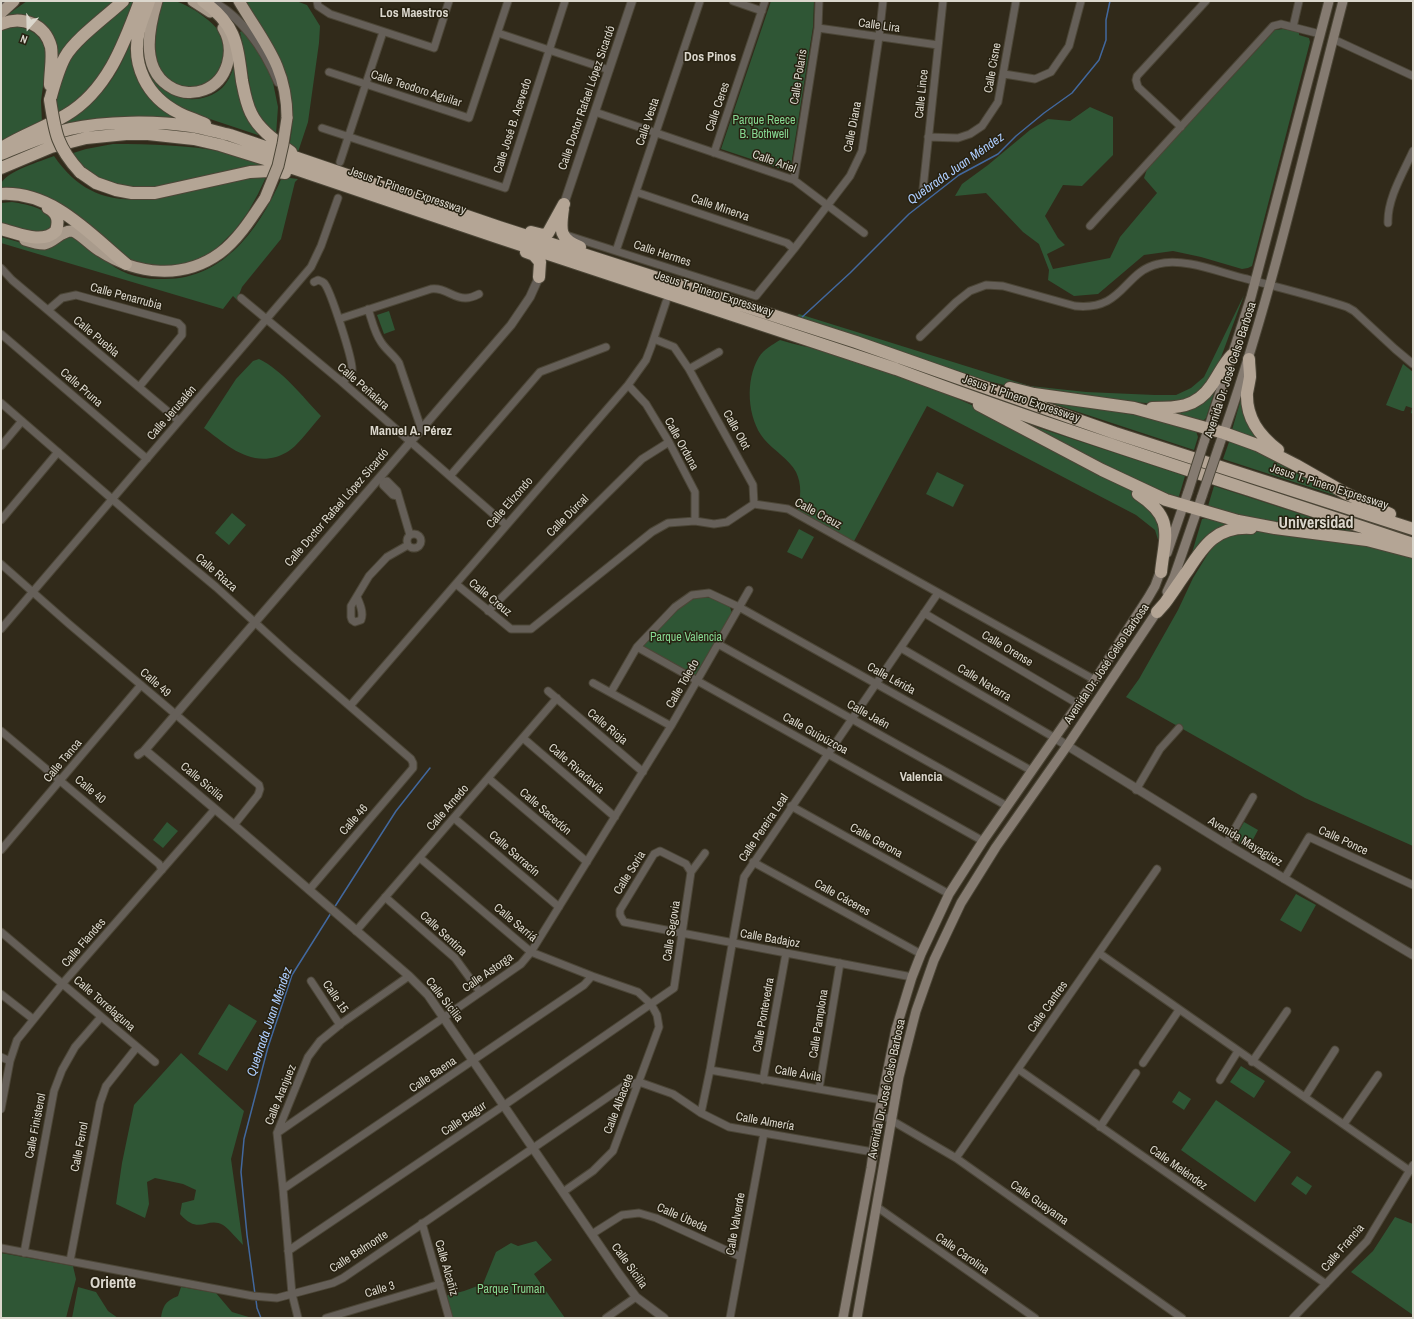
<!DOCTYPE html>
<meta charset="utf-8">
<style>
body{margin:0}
#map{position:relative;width:1414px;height:1319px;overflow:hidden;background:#312a1a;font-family:"Archivo Narrow",sans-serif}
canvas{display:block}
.frame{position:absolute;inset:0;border:2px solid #dbd7cd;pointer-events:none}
.north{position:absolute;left:8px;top:8px;width:40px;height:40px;-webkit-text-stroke:3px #272111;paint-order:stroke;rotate:200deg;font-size:11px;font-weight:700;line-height:16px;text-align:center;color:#dbd7cd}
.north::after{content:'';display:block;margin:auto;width:14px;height:18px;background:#dbd7cd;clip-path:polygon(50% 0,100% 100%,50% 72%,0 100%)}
</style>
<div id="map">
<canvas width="1414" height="1319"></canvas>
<div class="frame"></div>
<div class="north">N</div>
</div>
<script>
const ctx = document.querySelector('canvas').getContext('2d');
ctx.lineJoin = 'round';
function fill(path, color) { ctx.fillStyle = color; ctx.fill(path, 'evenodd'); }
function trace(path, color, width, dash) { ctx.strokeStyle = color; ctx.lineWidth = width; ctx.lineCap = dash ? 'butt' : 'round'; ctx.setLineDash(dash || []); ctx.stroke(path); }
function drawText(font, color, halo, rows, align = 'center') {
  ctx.font = font + ' "Archivo Narrow",sans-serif'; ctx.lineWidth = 3; ctx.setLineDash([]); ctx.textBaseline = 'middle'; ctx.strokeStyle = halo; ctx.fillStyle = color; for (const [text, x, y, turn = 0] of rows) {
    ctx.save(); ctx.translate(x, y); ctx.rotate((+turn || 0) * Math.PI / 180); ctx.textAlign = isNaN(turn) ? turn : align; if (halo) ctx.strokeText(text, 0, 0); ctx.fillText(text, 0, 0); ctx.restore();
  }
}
fill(new Path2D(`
 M27,1H116L58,63L45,34L4,17Z
 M163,1C167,1 172,0 175,1C193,6 228,30 227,51C226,58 220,71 217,78L195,89L171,84L157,69L153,46L155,27Z
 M243,1H296L307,5L320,26L319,43L308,122L298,152L289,149L292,128V117Z
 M771,1H814L813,27L790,172L721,149Z
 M131,2H134V8L99,81L56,117V97L65,66L80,46Z
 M14,26C35,30 43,36 47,57L41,101L42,123L1,146V29Z
 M1283,29L1299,32V35L1309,38L1310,42L1252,266L1248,268L1242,269L1201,257L1173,251L1144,255L1098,294L1074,296L1048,280L1049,270L1039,244L1023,232L986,193L955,196L962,184L988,165L1030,130L1048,119L1070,121L1090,107L1113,117V155L1082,186L1063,185L1045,216L1058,238L1065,245L1047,254L1053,269L1110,258L1120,237L1157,193L1144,178L1147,169L1275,30Z
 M242,31L244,32L254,44L271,73L278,107L276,135L265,125L258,114L253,103L241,36L240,32Z
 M145,35C148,47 150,66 155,77C156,81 160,84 163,87C177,103 206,103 222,88C228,82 231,75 234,66L260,134L258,135L180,109L169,103L149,80L141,47Z
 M133,36L134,54L174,116V119L59,128L57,123C66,118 76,113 85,107C110,90 122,64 133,36Z
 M113,144C151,144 188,145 225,152C240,156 255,161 270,166L157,187L128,189L99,178L87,170L70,154L86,149Z
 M54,156C98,221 158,198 221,182C236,179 251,177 267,175L258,194L248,212L235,230L217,248L204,257L184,266L160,269L132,263L47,197C29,191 20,188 1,190C1,189 1,185 1,184C6,171 42,161 54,156Z
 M282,177L298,179L295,182L281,239L242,287L237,300L233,296L223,309L1,243V237L29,245L71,235C76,238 82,241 87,245C102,257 115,271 135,276C145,279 155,279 165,279C225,279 261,226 282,177Z
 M12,202C30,205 43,207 55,221L45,235L1,228V203Z
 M1244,295L1220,360L1212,376L1204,389L1183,401L1158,404L1085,398L1028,391L988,381L796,317L799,314L1030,386L1086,392L1155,395H1176L1191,388L1204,377Z
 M389,311L395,330L384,334L377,315Z
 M780,340C795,345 810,347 825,351C875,366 926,384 974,406L1130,490L1142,497L1158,514L1160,546L1155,530L1136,515L927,406L853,543L797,511C801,499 802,484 796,472C789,459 773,450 764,439C747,418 745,380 759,357C764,349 772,345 780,340Z
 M259,359C282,370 303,397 321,416C312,426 304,437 295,446C290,451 282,455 276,457C247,465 226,444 204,428L236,379L253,361Z
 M1403,364L1413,372V414L1411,413L1412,408L1406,406L1404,411H1402L1386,405Z
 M1245,385L1260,440L1232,430Z
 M1215,390L1206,418L1203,421L1172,414Z
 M1043,398L1167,421L1196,431L1198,437L1194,450L1042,400Z
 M1030,425L1185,476L1179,496L1177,498L1155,490L1030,427Z
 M1231,441L1254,449L1343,494V498L1223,459L1229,442Z
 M937,472L964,485L953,507L926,494Z
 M1214,486L1350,530L1365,535L1245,519L1208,506Z
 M232,513L246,525L229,545L215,533Z
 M1207,518L1234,525L1189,563L1202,519Z
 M799,529L814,537L802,559L787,552Z
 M1252,531L1375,544L1413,556V846L1305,798L1126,697L1139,679L1178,610L1193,578L1209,552L1221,537Z
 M702,597C713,597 721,602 730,607L732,613L695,676L644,649L643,646L678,608L689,600Z
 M167,822L178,831L163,848L153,840Z
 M1244,822L1258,830L1248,849L1234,840Z
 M1296,894L1316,905L1301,932L1280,920Z
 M229,1004L257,1021L227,1071L198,1054Z
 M181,1053L244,1111L231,1159L243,1245C238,1240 229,1229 223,1225C207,1216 199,1236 180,1214L182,1203L194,1200L196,1190L183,1184L155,1178L147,1182L149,1204L145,1218L116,1204L122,1163L134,1105Z
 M1241,1066L1265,1081L1254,1098L1230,1082Z
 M1179,1091L1191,1099L1184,1110L1172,1102Z
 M1216,1100L1291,1152L1255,1202L1181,1150Z
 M1297,1176L1312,1186L1306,1195L1291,1184Z
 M1395,1217L1413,1224V1315L1351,1272L1373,1251Z
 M536,1241L552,1260L534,1274L565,1318H452L445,1296L464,1291L483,1284L496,1252L511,1243L518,1246Z
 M1,1253L73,1266L76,1279L66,1318H1Z
 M78,1287L96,1292L108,1311L118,1318H72Z
 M181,1287L216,1293L232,1312L252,1318H161C163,1305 166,1301 178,1296Z`), '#2f5635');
trace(new Path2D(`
 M800,319L850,273L909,214L959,175L998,154L1016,136L1044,113L1072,93L1099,60L1106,40V20L1110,1
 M334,908L396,811L430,768
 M255,1294L247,1235L241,1172L244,1139L268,1047L292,975L331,913
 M256,1300L257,1308L261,1318`), '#42689e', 1.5);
const minor = new Path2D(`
 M317,1L318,6L330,14L434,48L449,1
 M733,1L762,11
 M1293,27L1299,1
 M818,28L938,45
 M498,33L609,70
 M1333,39L1413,76
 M329,72L469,118L508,1
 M1004,74L1035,79L1051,72L1069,46L1081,1
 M595,112L794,180L864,233
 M1181,127L1138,87L1136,80L1137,76L1206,1
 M322,128L505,188L565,1
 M928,137L958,138L970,134L982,126L998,102L1016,1
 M714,153L765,1
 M340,162L383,32
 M794,180L818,28L819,1
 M923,189L943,1
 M636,192L787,243L794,249
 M1388,223C1387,199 1403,173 1413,151
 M1090,226L1273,26L1281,24L1320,34
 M566,235L756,296L794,249L850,176L862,151L879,37L883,1
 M616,251L700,1
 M1,268L12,280L179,421
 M314,282L318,280C320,281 322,281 324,283C330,289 354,362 352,371C350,376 346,379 342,382
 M241,298L342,382L506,525
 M368,309C372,320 374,332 381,342C386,350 394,355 399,363L421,428
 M48,310L62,298L76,295L178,323L182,327V335L139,387
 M339,319L431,289C445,287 454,299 466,298C470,298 475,296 479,294
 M1,334L147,459
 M920,337L956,302L970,291L986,285L1003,286L1075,306C1124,311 1123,272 1158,264C1184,257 1221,273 1247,279C1280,288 1314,296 1347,307L1354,311L1395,349L1413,364
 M654,339L674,347L689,369L753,485L754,504
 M689,369L719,352
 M628,385L646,404L669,442L695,492V521
 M1,403L149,531L216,587L293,657L411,759L413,763V768L309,890
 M1,446L22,421
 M450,476L540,372L606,347
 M381,479L383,482V485L393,495L398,496
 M383,482L387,481L397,491L410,535
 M1,520L58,452
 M407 541a7 7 0 1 1 14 0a7 7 0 1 1-14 0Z
 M1,564L69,624L259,785L260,789L258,795L234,825
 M456,584L511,629H531L652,532L668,523L695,521L714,524L727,522L754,504L788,509L1095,680
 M357,597C360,604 364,613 361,620L355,622L352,620L351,617V606L369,576L387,557L408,545
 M488,611L642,459L669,442
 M924,613L1078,704
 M1,629L311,267L321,246L338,198
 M718,644L1007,806
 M637,647L983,841
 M901,648L1055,738
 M593,683L671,726
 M548,691L643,772
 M611,692L637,647L675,607L692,595L709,593L739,607L1032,771
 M350,706L628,385L646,360L651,347L666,302
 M1,731L159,864L162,870
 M523,738L615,817
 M138,755L145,750
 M488,778L587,862
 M1136,790L1160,749L1179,728
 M791,806L949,894
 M454,818L559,907
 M1226,844L1253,797
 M1,850L141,685
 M420,858L531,952L592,976L638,992L651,1004L657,1015L659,1027L613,1151L593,1171L563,1192
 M753,862L921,954
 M691,872L686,864L660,851L654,854L620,910V915L624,922L912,977
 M1284,879L1309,837L1413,885
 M385,897L455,958L480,992
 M356,931L557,698
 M1,932L155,1062
 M1099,953L1410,1171
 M311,981L340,1025
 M1,994L33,1019
 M1,1057L10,1061
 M1252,1062L1287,1011
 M1143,1063L1179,1010
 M1018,1069L1326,1284
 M710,1070L882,1100
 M763,1080L786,953
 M1220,1080L1238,1051
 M819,1089L840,963
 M1305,1097L1335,1050
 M1,1109L10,1061L17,1040L63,983L215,809
 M701,1113L710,1070L744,877L938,593
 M879,1113L956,1158L1182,1318
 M1344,1124L1378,1075
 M1100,1127L1136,1073
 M277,1133L521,964L531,952L671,726L749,590
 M956,1158L1157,869
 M283,1189L584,985L592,976
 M877,1207L1035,1318
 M422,1223L449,1318
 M592,1234L622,1215L639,1213L656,1218L741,1257
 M1,1248L253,1296L277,1298L333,1283L343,1278L624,1086L639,1082L673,1094L701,1113L729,1127L873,1152
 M288,1251L503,1106L674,988L691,872L705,853
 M24,1253L54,1091L62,1070L75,1047L101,1017
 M70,1261L100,1103L106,1086L137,1047
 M298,1318L292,1294L283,1189L277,1133L308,1057L320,1041L342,1023L409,976
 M326,1318L440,1284
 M606,1318L636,1297
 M730,1318L764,1133
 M1293,1318L1367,1241L1413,1165`);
const tertiary = new Path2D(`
 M212,1C244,19 264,49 278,82
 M1,2L2,1
 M564,204L632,1
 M539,277L530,297L511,325L145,750L234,825L409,976L428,995L619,1274L636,1297L664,1318
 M1055,738L1226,844L1413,955`);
const secondary = new Path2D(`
 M1204,442L1251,297L1329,1
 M1219,446C1271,301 1304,150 1343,1
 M1167,553L1188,492
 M1167,592L1174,577L1202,496
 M843,1318L871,1168L879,1113L896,1029L912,977L921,954L949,894L983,841L1095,680L1148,598L1155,586L1162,567
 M857,1318L899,1077L916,1011L934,960L961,903L996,847L1067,746L1160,607`);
const trunk = new Path2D(`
 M157,1C148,31 140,72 174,89C182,93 194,94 204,90C228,81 236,50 223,28
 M193,1L210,12
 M239,1C263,42 287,66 287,118
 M1,13L14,1
 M25,240C31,242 37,244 44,244C55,242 61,230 73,231C83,236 90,245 100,251C137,275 183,280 220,253C238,240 253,216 265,198`);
const motorway = new Path2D(`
 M149,1C146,11 141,21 139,31C131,65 147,97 179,113C187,117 196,120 205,124
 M203,1C236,25 237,43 242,81C244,91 246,103 251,113C259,130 276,141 291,152
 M1,24C22,15 45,24 51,47C53,59 50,72 50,85
 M50,100C54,85 58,70 65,57C75,39 107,16 123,1
 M5,146C25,134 46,127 66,115C107,91 124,44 140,1
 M1,154C23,145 46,135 70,129C105,121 156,121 191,126C204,128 217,132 230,135L499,227L856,342L1115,433L1413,529
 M1,168L51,147L86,138L126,134H148L194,139L220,145L284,165L497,237L896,369C1066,433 1241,486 1413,544
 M80,172L96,183L116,190L132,193H155L250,172L269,171L285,173
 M1,194C52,191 89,233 126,264
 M563,209C560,230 559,239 580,247
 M1,229C18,233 42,245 56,231C59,221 58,213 48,208
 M531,232L543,235L548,233L564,204
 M526,252L534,255L540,262L539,277
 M1249,359C1249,365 1250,371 1250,377C1249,383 1248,388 1247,393C1246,418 1259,435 1278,450
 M1010,388L1034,394L1134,408L1224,433L1257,445L1296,465L1345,493L1390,514
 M979,405L1102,470L1166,500L1238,521L1275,528L1367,540L1413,552
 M1152,408C1176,408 1196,408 1211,386C1219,375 1223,364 1232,355
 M1138,494C1175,518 1165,535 1161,572
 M1157,612L1165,603C1173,592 1180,581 1188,570C1204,545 1217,526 1251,528`);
trace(minor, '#4c4637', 9);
trace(tertiary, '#4c4637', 10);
trace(secondary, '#4c4637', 11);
trace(trunk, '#4c4637', 13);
trace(motorway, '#4c4637', 14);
trace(minor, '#655f58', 7);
trace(tertiary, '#655f58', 8);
trace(secondary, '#857b71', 9);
trace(trunk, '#a99b8c', 11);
trace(motorway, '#b4a595', 12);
const secondaryBridge = new Path2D(`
 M1188,492L1204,442
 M1202,496L1219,446`);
const trunkBridge = new Path2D(`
 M265,198L278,166L283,144L287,118`);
const motorwayBridge = new Path2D(`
 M50,100C55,133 57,147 80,172`);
trace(secondaryBridge, '#4c4637', 11, []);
trace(trunkBridge, '#4c4637', 13, []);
trace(motorwayBridge, '#4c4637', 14, []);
trace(secondaryBridge, '#857b71', 9);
trace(trunkBridge, '#a99b8c', 11);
trace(motorwayBridge, '#b4a595', 12);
drawText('12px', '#dbd7cd', '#272111', [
 ["Calle Lira",879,26,8],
 ["Calle Cisne",993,68,-80],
 ["Calle Polaris",799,77,-81],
 ["Calle Teodoro Aguilar",416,89,18],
 ["Calle Lince",922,94,-84],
 ["Calle Doctor Rafael López Sicardó",587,98,-71],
 ["Calle Ceres",718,107,-71],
 ["Calle Vesta",648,122,-71],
 ["Calle José B. Acevedo",513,126,-72],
 ["Calle Diana",853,127,-79],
 ["Calle Ariel",774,162,20],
 ["Jesus T. Pinero Expressway",407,191,19],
 ["Calle Minerva",720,208,19],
 ["Calle Hermes",662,254,18],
 ["Jesus T. Pinero Expressway",714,294,18],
 ["Calle Penarrubia",126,297,15],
 ["Calle Puebla",96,337,40],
 ["Avenida Dr. José Celso Barbosa",1231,370,-72],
 ["Calle Peñalara",363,387,41],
 ["Calle Pruna",81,388,41],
 ["Jesus T. Pinero Expressway",1021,399,19],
 ["Calle Jerusalén",172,413,-49],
 ["Calle Olot",736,430,61],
 ["Calle Orduna",681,444,61],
 ["Jesus T. Pinero Expressway",1329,487,18],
 ["Calle Elizondo",510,503,-49],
 ["Calle Doctor Rafael López Sicardó",337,508,-49],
 ["Calle Creuz",818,514,28],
 ["Calle Dúrcal",568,516,-45],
 ["Calle Riaza",216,573,41],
 ["Calle Creuz",490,598,39],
 ["Calle Orense",1007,649,31],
 ["Avenida Dr. José Celso Barbosa",1107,664,-56],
 ["Calle Lérida",891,679,29],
 ["Calle 49",155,683,41],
 ["Calle Navarra",984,683,31],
 ["Calle Toledo",683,684,-60],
 ["Calle Jaén",868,715,29],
 ["Calle Rioja",607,727,40],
 ["Calle Guipúzcoa",815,734,29],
 ["Calle Tanoa",63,761,-50],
 ["Calle Rivadavia",576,769,41],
 ["Calle Sicilia",202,782,40],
 ["Calle 40",90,790,40],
 ["Calle Arnedo",448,808,-49],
 ["Calle Sacedón",545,812,41],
 ["Calle 46",354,820,-49],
 ["Calle Pereira Leal",764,828,-56],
 ["Calle Gerona",876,841,29],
 ["Calle Ponce",1343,841,25],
 ["Avenida Mayagüez",1245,842,31],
 ["Calle Sarracín",514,854,41],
 ["Calle Soria",630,873,-58],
 ["Calle Cáceres",842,898,29],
 ["Calle Sarriá",515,923,40],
 ["Calle Segovia",672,931,-81],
 ["Calle Sentina",443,934,43],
 ["Calle Badajoz",770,939,10],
 ["Calle Flandes",84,943,-49],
 ["Calle Astorga",488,973,-35],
 ["Calle 15",335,997,56],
 ["Calle Sicilia",444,1000,52],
 ["Calle Torrelaguna",104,1004,41],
 ["Calle Cantres",1048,1007,-55],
 ["Calle Pontevedra",764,1015,-80],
 ["Calle Pamplona",819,1024,-81],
 ["Calle Ávila",798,1074,10],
 ["Calle Baena",433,1075,-34],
 ["Avenida Dr. José Celso Barbosa",887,1089,-78],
 ["Calle Aranjuez",281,1095,-68],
 ["Calle Albacete",619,1104,-69],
 ["Calle Bagur",464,1119,-34],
 ["Calle Almería",765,1122,10],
 ["Calle Finisterol",36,1126,-79],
 ["Calle Ferrol",80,1147,-79],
 ["Calle Meléndez",1178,1168,35],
 ["Calle Guayama",1039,1203,35],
 ["Calle Úbeda",682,1218,24],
 ["Calle Valverde",736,1224,-80],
 ["Calle Francia",1343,1248,-49],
 ["Calle Belmonte",359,1252,-33],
 ["Calle Carolina",962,1254,35],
 ["Calle Sicilia",629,1266,54],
 ["Calle Alcañiz",446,1268,74],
 ["Calle 3",380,1290,-17]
]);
drawText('12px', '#86d892', '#272111', [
 ["Parque Reece",764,121],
 ["B. Bothwell",764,135],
 ["Parque Valencia",686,638],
 ["Parque Truman",511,1290]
]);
drawText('bold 13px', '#dbd7cd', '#272111', [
 ["Los Maestros",414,14],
 ["Dos Pinos",710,58],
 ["Manuel A. Pérez",411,432],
 ["Valencia",921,778]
]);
drawText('italic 13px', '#aeceff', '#272111', [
 ["Quebrada Juan Méndez",956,169,-35],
 ["Quebrada Juan Méndez",270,1022,-71]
]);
drawText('bold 16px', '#dbd7cd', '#272111', [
 ["Universidad",1316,524],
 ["Oriente",113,1284]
]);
</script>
